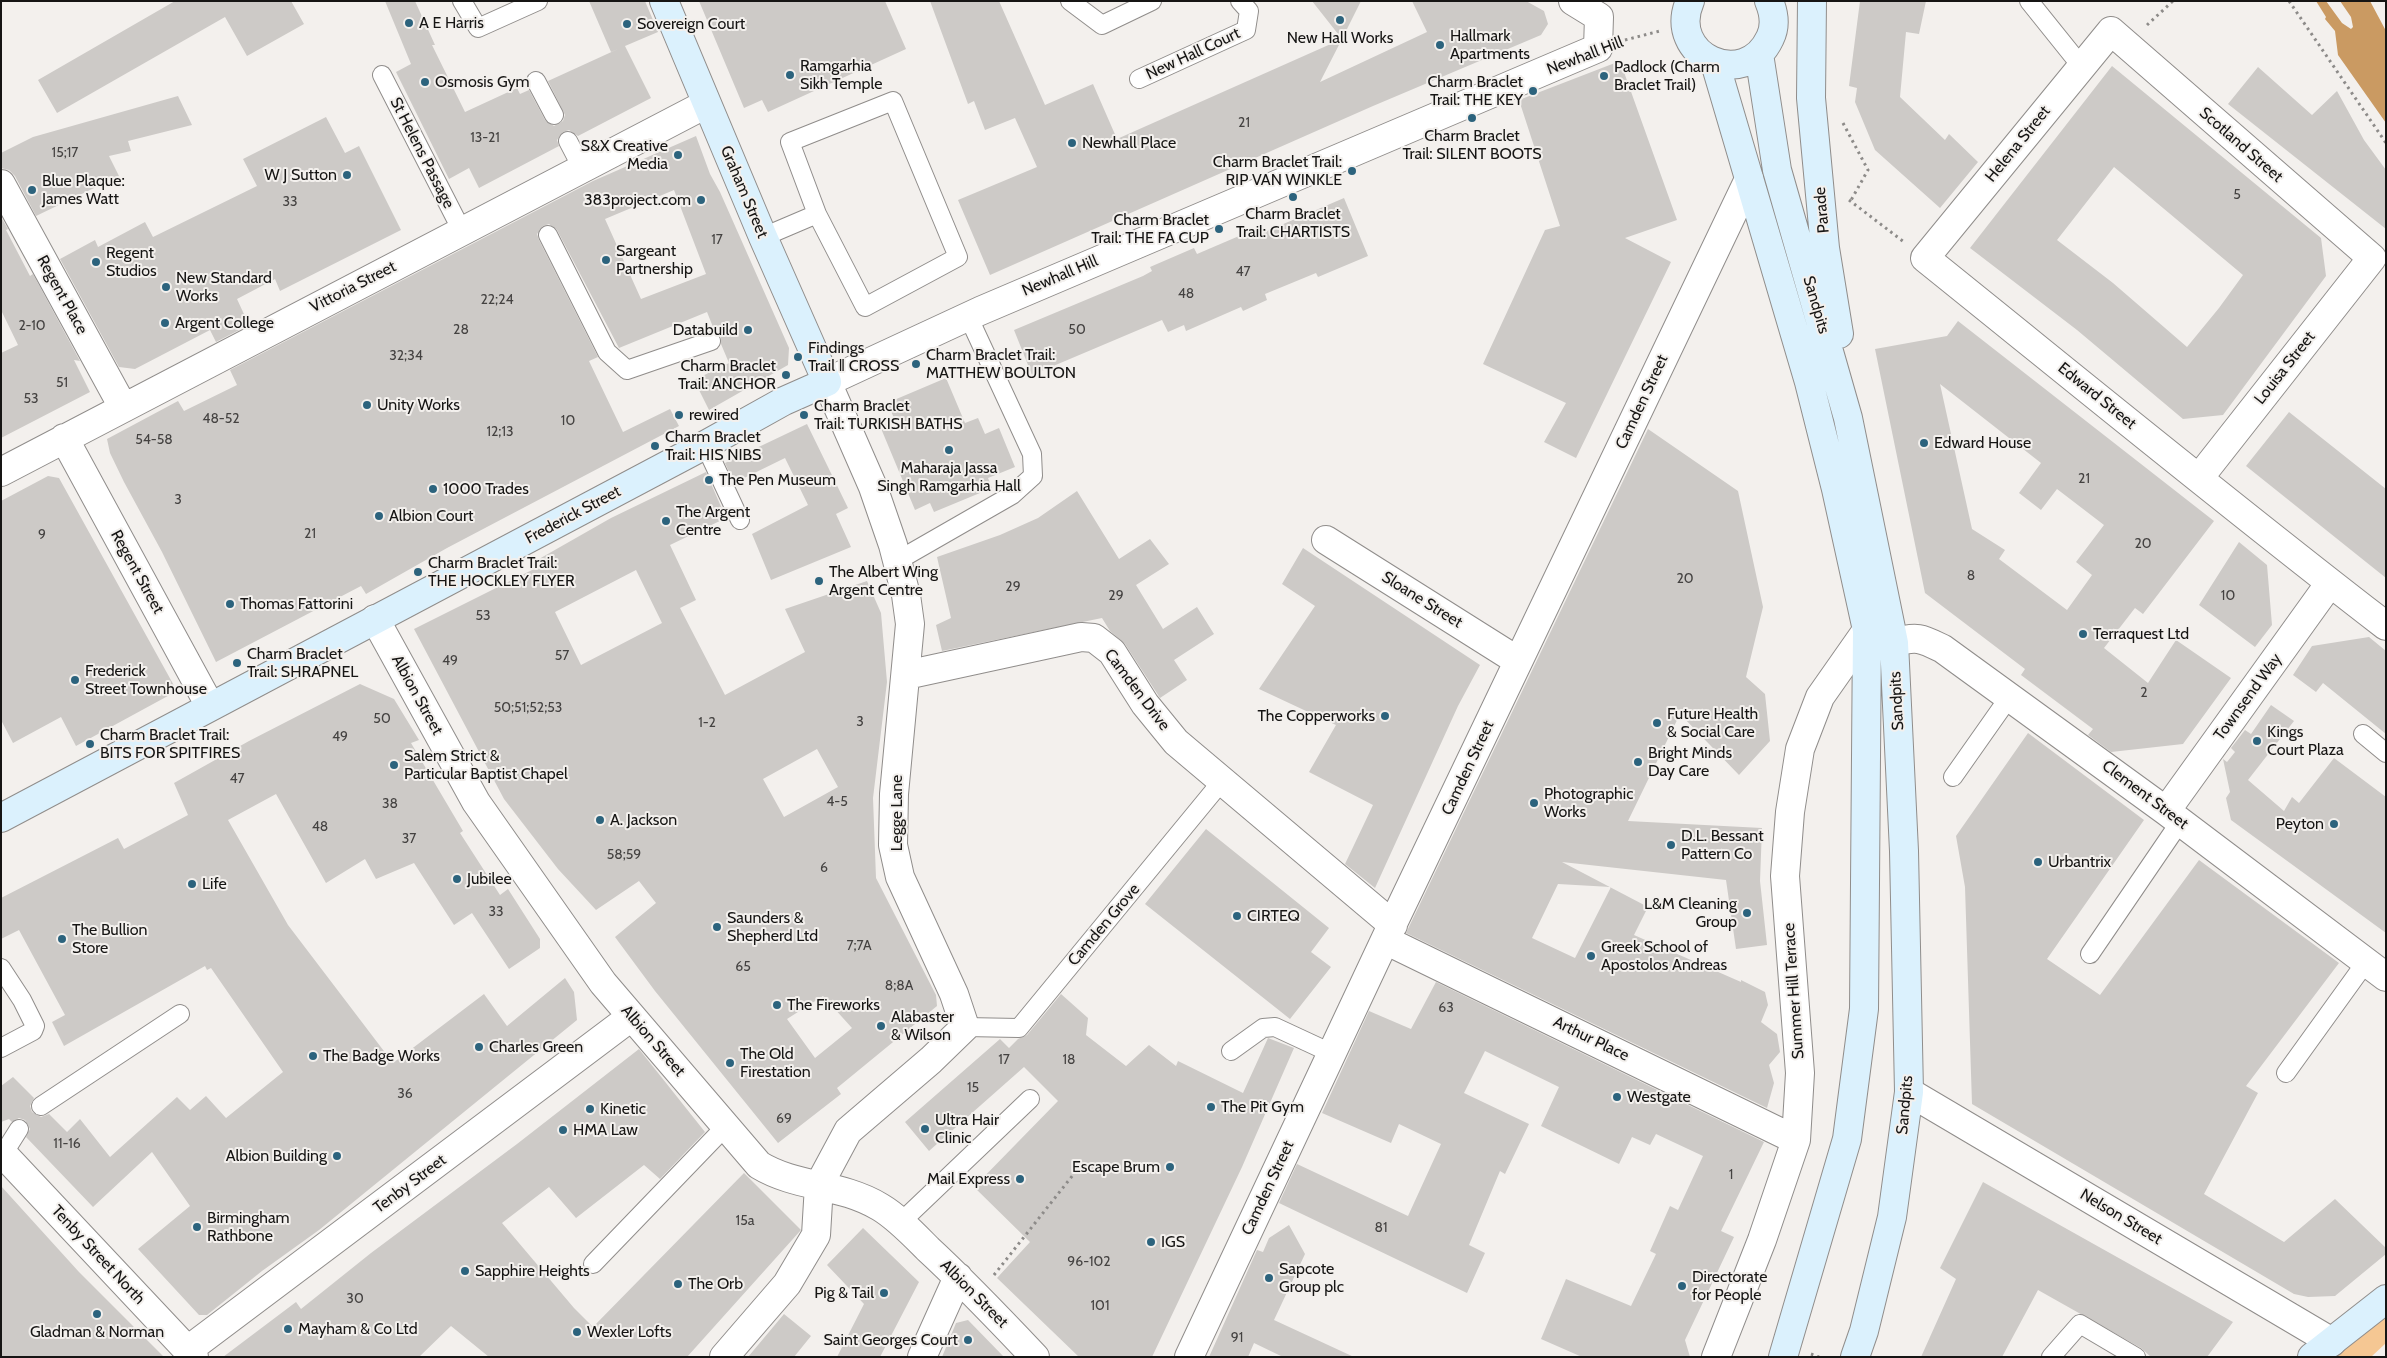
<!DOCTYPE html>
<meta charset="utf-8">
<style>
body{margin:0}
#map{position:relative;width:2387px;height:1358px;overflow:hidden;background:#f3f0ed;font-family:Cabin,sans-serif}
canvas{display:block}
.frame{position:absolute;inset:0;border:2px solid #161514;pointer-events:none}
</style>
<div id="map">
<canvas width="2387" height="1358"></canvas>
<div class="frame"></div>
</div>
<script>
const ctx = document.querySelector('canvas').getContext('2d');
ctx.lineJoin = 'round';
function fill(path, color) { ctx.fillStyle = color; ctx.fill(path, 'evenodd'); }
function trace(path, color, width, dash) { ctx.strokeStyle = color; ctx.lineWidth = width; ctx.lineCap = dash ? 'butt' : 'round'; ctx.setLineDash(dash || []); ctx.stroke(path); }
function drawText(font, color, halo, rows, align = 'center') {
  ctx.font = font + ' Cabin,sans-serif'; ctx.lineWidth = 4; ctx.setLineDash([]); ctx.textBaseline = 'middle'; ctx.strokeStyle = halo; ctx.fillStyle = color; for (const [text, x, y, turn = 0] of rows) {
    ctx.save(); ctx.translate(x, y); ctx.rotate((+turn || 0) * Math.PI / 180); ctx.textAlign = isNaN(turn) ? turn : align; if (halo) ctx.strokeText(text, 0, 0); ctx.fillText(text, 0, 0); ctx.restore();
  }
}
fill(new Path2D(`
 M2386,1306V1343L2371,1357H2326Z`), '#f5c793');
fill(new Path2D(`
 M2316,1H2326L2342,23L2351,29L2353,27L2351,17L2340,1H2370L2386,31V123L2338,55L2335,31L2325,19L2326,17Z`), '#ca9a62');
fill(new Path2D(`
 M175,1H291L304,24L247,56L225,17L57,113L38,80Z
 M385,1H415L435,45H432L465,112L517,88L520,94L529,90L545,120L554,126L563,121L565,115L548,81L618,49L611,52L589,1H645L658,32L625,46L651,98L578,136L569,130L563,132L557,140L559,146L479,188L469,168L449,179L396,72L411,64Z
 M699,1H885L906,49L768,112L762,100L744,108Z
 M930,1H999L1045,105L1093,84L1117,139L1342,39L1320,82L1427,32L1412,1H1526L1544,11L1548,24L1541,35L1373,106L990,275L958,200L1037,167L1015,118L985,130L974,101L968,104Z
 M1312,1H1361L1342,39Z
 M1860,1H1926L1919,34L1906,32L1900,97L1945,140L1949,134L1978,162L1940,208L1875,150L1855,102L1857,88L1849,86Z
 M1620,61L1677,220L1625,238L1671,262L1576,458L1544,442L1566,403L1483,364L1545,230L1560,226L1519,100Z
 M2112,66L2321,238L2326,276L2223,415L2183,419L2077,330L1970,248ZM2114,167L2243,275L2219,308L2187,347L2113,283L2057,240Z
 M2258,67L2312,115L2337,91L2364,140L2386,170V229L2228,104Z
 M178,96L192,125L128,141L131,151L109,156L119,176L36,216L15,176L9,170L1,168V153L33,137Z
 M326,117L345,153L359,146L401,230L280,291L275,279L237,299L249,325L216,342L210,330L135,369L119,367L60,259L95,240L98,247L145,222L153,237L257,186L243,159Z
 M696,136L710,174L720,192L789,348L788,365L709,410L694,380L729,363L721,344V337L715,332L707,312L619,348L557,230L549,224L543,226L537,234L539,240L598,357L589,361L623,432L670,409L679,426L447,548L366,594L361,586L216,662L162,552L124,482L110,453L107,439L178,401L184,411L237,385L230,370L593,181ZM674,190L706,274L641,299L605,219Z
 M1344,198L1368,256L1318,277L1316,273L1265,294L1267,300L1243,311L1241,307L1186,331L1184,325L1168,332L1162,320L1032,375L1014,330L1143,276L1152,271L1150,267L1194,248L1197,254L1246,233L1248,236L1259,231L1260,234Z
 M1,217L8,229L6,230L30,276L33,274L80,361L74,360L90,392L1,438V353L18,345L1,310Z
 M1958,321L2214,521L2143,614L2135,608L2104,648L2148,683L2176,640L2231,678L2183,744L2111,752L2088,735L2093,729L2021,675L2025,669L1925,593L1875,349L1947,336ZM1940,384L2041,463L2019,493L2041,510L2057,489L2104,525L2076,562L2092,575L2067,610L1999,559L2005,550L1972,529Z
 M946,378L965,423L978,418L985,434L999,428L1015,467L988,478L992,488L934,512L930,503L915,510L880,426L895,420L887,403Z
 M2289,412L2386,489V578L2246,466Z
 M807,424L848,508L836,514L851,547L771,580L752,534L808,505L785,458L734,483L725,463Z
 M1648,429L1738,491L1763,607L1746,677L1765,694L1770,741L1739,775L1680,714L1628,821L1762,828L1760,881L1767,945L1736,949L1726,880L1562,862L1648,907L1634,935L1741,982V980L1765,992L1768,1005L1761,1022L1777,1034L1780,1052L1769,1065L1774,1083L1767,1108L1406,933ZM1558,884L1611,887L1575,958L1532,938Z
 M706,472L726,518L670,545L696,600L680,608L725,695L805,652L785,609L867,581L881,613L887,682L873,798L876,878L936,995L937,1006L837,1088L841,1094L778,1143L655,991L615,937L656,903L639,881L596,910L558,869L504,799L414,629L534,569L532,563L611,518ZM636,570L662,623L581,665L555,612ZM817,749L838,787L784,817L763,779ZM823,996L852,1028L815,1058L787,1019Z
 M48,476L59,478L177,691L76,746L61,717L13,743L1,720V501Z
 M1077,491L1119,559L1150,539L1169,564L1136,585L1163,629L1197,607L1214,634L1174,660L1187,680L1160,698L1125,644L1110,631L1102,618L942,651L936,625L951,618L937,557L1000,535L1038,518Z
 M2239,542L2267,565L2272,625L2255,647L2199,605Z
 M1303,548L1480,665L1458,706L1375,888L1345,864L1373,805L1309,772L1336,725L1259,689L1315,606L1282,584Z
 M2369,637L2386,651V734L2323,683L2316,692L2293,675L2312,646Z
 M360,684L394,699L419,740L411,743L463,831L460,833L500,895L508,889L540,939V948L509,969L472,913L454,925L414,863L376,879L365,859L326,883L276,794L228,820L288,925L393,1063L484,994L507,1026L565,978L574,992L577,1020L319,1230L262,1271L207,1315H199L138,1249L190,1206L152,1152L93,1207L26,1137L30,1129L25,1120L19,1118L12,1122L9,1119L1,1122V1086L13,1077L34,1098L30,1106L32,1112L41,1117L49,1114L67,1132L80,1119L110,1157L177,1097L190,1110L206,1096L226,1118L283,1072L211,968L207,970L205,966L64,1046L52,1022L65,1015L19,930L1,939V898L118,838L124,849L188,815L174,783L249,741Z
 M2271,705L2294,721L2248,780L2284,811L2292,797L2299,803L2334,758L2386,797V933L2231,820L2226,798L2230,792L2223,759L2227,762L2235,752L2231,748L2245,730L2251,734Z
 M2028,733L2144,820L2047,959L2100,995L2199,860L2339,963L2246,1086L2258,1093L2204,1194L2284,1242L2335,1199L2386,1248V1254L2335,1296L2308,1297L2294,1294L1972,1104L1965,887L1956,836Z
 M1206,829L1329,928L1311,952L1331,967L1290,1019L1145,904Z
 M1436,982L1764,1142L1721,1231L1734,1237L1685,1340L1690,1357H1582L1541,1339L1566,1279L1631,1306L1656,1254L1650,1251L1670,1206L1678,1210L1703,1156L1656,1134L1650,1145L1632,1137L1619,1164L1541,1126L1559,1087L1485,1051L1464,1093L1529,1124L1505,1174L1500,1171L1469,1245L1485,1253L1467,1293L1279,1203L1297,1164L1408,1216L1441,1144L1399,1124L1391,1143L1322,1113L1369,1011L1411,1029Z
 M1061,994L1088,1018L1086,1035L1126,1066L1149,1045L1176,1066L1178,1061L1243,1093L1268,1038L1294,1048L1242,1167L1152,1357H1079L997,1278L1030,1242L974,1187L1058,1101L1024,1067L929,1151L905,1122L1000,1039L1009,1048L1018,1039L1027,1035Z
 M639,1049L705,1132L660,1179L644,1165L576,1218L549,1187L502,1223L574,1308L593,1327L744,1173L801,1230L687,1357H489L451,1326L419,1357H223L296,1302L301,1309L371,1253L517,1144Z
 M1983,1182L2233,1322L2207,1357H2151L2141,1348L2038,1290L2002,1357H1921L1956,1279L1940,1268Z
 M1,1186L79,1272L164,1357H1Z
 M1289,1225L1305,1254L1274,1320L1354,1357H1283L1254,1343L1248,1357H1209L1257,1250L1263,1252L1269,1238Z
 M863,1228L919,1282L880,1357H837L864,1304L827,1265Z
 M784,1314L811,1336L794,1357H748Z
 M968,1320L1004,1357H942L956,1323Z`), '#cdcac7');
const lane = new Path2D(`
 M462,1L478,28L538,1
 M1070,1L1102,25L1152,1
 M2029,1L2082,67
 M382,75L462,231
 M1139,79L1246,30L1249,11L1240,1
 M536,81L554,115
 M893,101L958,257L865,307L817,214L790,142Z
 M568,141L582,168
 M548,235L607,352L627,370L711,341
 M763,237L817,214
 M705,445L740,520
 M897,561L1012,495L1033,476L1032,454L968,316
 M2363,734L2386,753
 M1953,777L2010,696
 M2090,954L2180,822
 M1,968L22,1000L35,1026L33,1031L1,1048
 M965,1027L1019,1028L1222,781
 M1231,1051L1263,1028L1275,1027L1331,1053
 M2286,1073L2366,962
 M41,1106L180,1014
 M2,1156L19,1129
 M900,1223L1030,1099
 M593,1264L726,1126
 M2051,1357L2080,1324L2136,1357`);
const street = new Path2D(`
 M1,184L123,407
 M64,438L210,706
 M1,472L706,104
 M2199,478L2372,258L2111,31L1925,258C2078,381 2230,506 2386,626
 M1326,540L1518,661
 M375,619L476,802L603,983L759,1165C797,1188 840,1183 880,1207C897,1217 913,1234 928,1249C965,1283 1000,1320 1035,1357
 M1894,643C1917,635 1923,639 1943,649L2166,811L2386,977
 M906,675L1081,637L1094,638L1112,652L1145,704L1176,742L1393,925
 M2166,811L2330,583
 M1385,940L1796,1140
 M1909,1092L2332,1342
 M1,1156H5L194,1357
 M188,1350L631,1017
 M724,1357L787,1284L816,1235L819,1185L848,1131L931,1060L965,1027L954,994L900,877L893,845L894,794L910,624L906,595L893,545L873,487L827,382L980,311L1598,48L1599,17L1573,1
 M922,1357L958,1277
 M1189,1357L1385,940L1749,179
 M1716,1357L1762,1240L1796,1140L1800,1073L1785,876L1790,812L1800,749L1820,697L1867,630`);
const secondary = new Path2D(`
 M1690,1C1666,56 1745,92 1770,38C1776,26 1774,13 1769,1
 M1812,1L1811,98L1825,248L1839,334
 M1759,54L1777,170L1848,418L1894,643L1904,851L1909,1092L1892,1217L1864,1331L1855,1357
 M1715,63L1809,382L1836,489L1867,630L1864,1009L1847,1139L1783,1357
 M1,818L705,445L784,401L827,382L763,237L664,1
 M2312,1357L2386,1299`);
trace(lane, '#908d8b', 20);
trace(street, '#908d8b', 30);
trace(secondary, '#908d8b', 30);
trace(new Path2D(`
 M2289,1L2386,143
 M2147,25L2173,1
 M1625,40L1660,31
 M1843,123L1868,170L1850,202
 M1849,200L1904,242
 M994,1275L1073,1175
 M1811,1354L1819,1357`), '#8d8b89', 3, [2.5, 4]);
trace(lane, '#fff', 18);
trace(street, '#fff', 28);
trace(secondary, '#dbf1fd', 28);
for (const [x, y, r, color] of [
 [1340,20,5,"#2c637d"],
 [409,23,5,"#2c637d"],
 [627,24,5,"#2c637d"],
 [1440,45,5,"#2c637d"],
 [790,75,5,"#2c637d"],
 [1604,76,5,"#2c637d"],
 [425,82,5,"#2c637d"],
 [1533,91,5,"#2c637d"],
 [1472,118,5,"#2c637d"],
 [1072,143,5,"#2c637d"],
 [678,155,5,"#2c637d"],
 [1352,171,5,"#2c637d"],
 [347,175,5,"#2c637d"],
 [32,190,5,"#2c637d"],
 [1293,197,5,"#2c637d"],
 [701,200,5,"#2c637d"],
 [1219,229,5,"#2c637d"],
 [606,260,5,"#2c637d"],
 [96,262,5,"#2c637d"],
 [166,287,5,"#2c637d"],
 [165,323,5,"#2c637d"],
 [748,330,5,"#2c637d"],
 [798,357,5,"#2c637d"],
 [916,364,5,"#2c637d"],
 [786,375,5,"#2c637d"],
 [367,405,5,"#2c637d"],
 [679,415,5,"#2c637d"],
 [804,415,5,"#2c637d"],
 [1924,443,5,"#2c637d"],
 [655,446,5,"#2c637d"],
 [949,450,5,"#2c637d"],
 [709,480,5,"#2c637d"],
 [433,489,5,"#2c637d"],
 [379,516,5,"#2c637d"],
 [666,521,5,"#2c637d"],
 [418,572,5,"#2c637d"],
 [819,581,5,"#2c637d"],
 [230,604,5,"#2c637d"],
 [2083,634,5,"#2c637d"],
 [237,663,5,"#2c637d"],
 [75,680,5,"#2c637d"],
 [1385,716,5,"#2c637d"],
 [1657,723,5,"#2c637d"],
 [2257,741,5,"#2c637d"],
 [90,744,5,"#2c637d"],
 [1638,762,5,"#2c637d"],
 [394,765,5,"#2c637d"],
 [1534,803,5,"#2c637d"],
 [600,820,5,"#2c637d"],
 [2334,824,5,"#2c637d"],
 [1671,845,5,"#2c637d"],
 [2038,862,5,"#2c637d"],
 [457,879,5,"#2c637d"],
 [192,884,5,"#2c637d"],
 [1747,913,5,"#2c637d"],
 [1237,916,5,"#2c637d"],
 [717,927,5,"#2c637d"],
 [62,939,5,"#2c637d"],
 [1591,956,5,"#2c637d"],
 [777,1005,5,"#2c637d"],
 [881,1026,5,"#2c637d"],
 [479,1047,5,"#2c637d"],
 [313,1056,5,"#2c637d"],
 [730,1063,5,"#2c637d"],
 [1617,1097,5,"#2c637d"],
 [1211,1107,5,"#2c637d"],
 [590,1109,5,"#2c637d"],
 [925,1129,5,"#2c637d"],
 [563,1130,5,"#2c637d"],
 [337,1156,5,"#2c637d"],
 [1170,1167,5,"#2c637d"],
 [1020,1179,5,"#2c637d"],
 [197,1227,5,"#2c637d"],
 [1151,1242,5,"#2c637d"],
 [465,1271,5,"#2c637d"],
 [1269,1278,5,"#2c637d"],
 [678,1284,5,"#2c637d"],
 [1682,1286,5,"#2c637d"],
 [884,1293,5,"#2c637d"],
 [97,1314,5,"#2c637d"],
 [288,1329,5,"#2c637d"],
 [577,1332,5,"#2c637d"],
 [968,1340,5,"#2c637d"]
]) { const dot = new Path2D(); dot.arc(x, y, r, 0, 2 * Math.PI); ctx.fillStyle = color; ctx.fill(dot); trace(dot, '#f3f0ed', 2); }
drawText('14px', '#444241', null, [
 ["21",1244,123],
 ["13-21",485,138],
 ["15;17",65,153],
 ["5",2237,195],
 ["33",290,202],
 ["17",717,240],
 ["47",1243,272],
 ["48",1186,294],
 ["22;24",497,300],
 ["2-10",32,326],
 ["28",461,330],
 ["50",1077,330],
 ["32;34",406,356],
 ["51",62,383],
 ["53",31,399],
 ["48-52",221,419],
 ["10",568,421],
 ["12;13",500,432],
 ["54-58",154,440],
 ["21",2084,479],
 ["3",178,500],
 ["21",310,534],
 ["9",42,535],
 ["20",2143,544],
 ["8",1971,576],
 ["20",1685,579],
 ["29",1013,587],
 ["29",1116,596],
 ["10",2228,596],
 ["53",483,616],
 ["57",562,656],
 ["49",450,661],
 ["2",2144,693],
 ["50;51;52;53",528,708],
 ["50",382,719],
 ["3",860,722],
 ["1-2",707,723],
 ["49",340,737],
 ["47",237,779],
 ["4-5",837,802],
 ["38",390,804],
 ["48",320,827],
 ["37",409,839],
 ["58;59",624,855],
 ["6",824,868],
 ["33",496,912],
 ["7;7A",859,946],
 ["65",743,967],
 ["8;8A",899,986],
 ["63",1446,1008],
 ["17",1004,1060],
 ["18",1069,1060],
 ["15",973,1088],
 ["36",405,1094],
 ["69",784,1119],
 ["11-16",67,1144],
 ["1",1731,1175],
 ["15a",745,1221],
 ["81",1381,1228],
 ["96-102",1089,1262],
 ["30",355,1299],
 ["101",1100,1306],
 ["91",1237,1338]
]);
drawText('16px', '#161514', '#f3f0ed', [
 ["A E Harris",419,23],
 ["Sovereign Court",637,24],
 ["Hallmark",1450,36],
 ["Apartments",1450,54],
 ["New Hall Works",1340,38,"center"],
 ["Ramgarhia",800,66],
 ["Sikh Temple",800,84],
 ["Padlock (Charm",1614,67],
 ["Braclet Trail)",1614,85],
 ["Osmosis Gym",435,82],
 ["Charm Braclet",1523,82,"right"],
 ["Trail: THE KEY",1523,100,"right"],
 ["Charm Braclet",1472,136,"center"],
 ["Trail: SILENT BOOTS",1472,154,"center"],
 ["Newhall Place",1082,143],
 ["S&X Creative",668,146,"right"],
 ["Media",668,164,"right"],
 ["Charm Braclet Trail:",1342,162,"right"],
 ["RIP VAN WINKLE",1342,180,"right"],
 ["W J Sutton",337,175,"right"],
 ["Blue Plaque:",42,181],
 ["James Watt",42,199],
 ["383project.com",691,200,"right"],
 ["Charm Braclet",1293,214,"center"],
 ["Trail: CHARTISTS",1293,232,"center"],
 ["Charm Braclet",1209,220,"right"],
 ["Trail: THE FA CUP",1209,238,"right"],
 ["Sargeant",616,251],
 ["Partnership",616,269],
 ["Regent",106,253],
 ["Studios",106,271],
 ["New Standard",176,278],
 ["Works",176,296],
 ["Argent College",175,323],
 ["Databuild",738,330,"right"],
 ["Findings",808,348],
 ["Trail ‖ CROSS",808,366],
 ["Charm Braclet Trail:",926,355],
 ["MATTHEW BOULTON",926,373],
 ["Charm Braclet",776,366,"right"],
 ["Trail: ANCHOR",776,384,"right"],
 ["Unity Works",377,405],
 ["Charm Braclet",814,406],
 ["Trail: TURKISH BATHS",814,424],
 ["rewired",689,415],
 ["Charm Braclet",665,437],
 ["Trail: HIS NIBS",665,455],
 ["Edward House",1934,443],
 ["Maharaja Jassa",949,468,"center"],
 ["Singh Ramgarhia Hall",949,486,"center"],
 ["The Pen Museum",719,480],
 ["1000 Trades",443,489],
 ["The Argent",676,512],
 ["Centre",676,530],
 ["Albion Court",389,516],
 ["Charm Braclet Trail:",428,563],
 ["THE HOCKLEY FLYER",428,581],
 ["The Albert Wing",829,572],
 ["Argent Centre",829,590],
 ["Thomas Fattorini",240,604],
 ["Terraquest Ltd",2093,634],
 ["Charm Braclet",247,654],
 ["Trail: SHRAPNEL",247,672],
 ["Frederick",85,671],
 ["Street Townhouse",85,689],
 ["Future Health",1667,714],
 ["& Social Care",1667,732],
 ["The Copperworks",1375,716,"right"],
 ["Kings",2267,732],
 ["Court Plaza",2267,750],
 ["Charm Braclet Trail:",100,735],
 ["BITS FOR SPITFIRES",100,753],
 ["Bright Minds",1648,753],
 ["Day Care",1648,771],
 ["Salem Strict &",404,756],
 ["Particular Baptist Chapel",404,774],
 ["Photographic",1544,794],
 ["Works",1544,812],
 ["A. Jackson",610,820],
 ["Peyton",2324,824,"right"],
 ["D.L. Bessant",1681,836],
 ["Pattern Co",1681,854],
 ["Urbantrix",2048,862],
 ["Jubilee",467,879],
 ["Life",202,884],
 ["L&M Cleaning",1737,904,"right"],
 ["Group",1737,922,"right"],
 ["CIRTEQ",1247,916],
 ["Saunders &",727,918],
 ["Shepherd Ltd",727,936],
 ["The Bullion",72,930],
 ["Store",72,948],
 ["Greek School of",1601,947],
 ["Apostolos Andreas",1601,965],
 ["The Fireworks",787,1005],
 ["Alabaster",891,1017],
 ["& Wilson",891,1035],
 ["Charles Green",489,1047],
 ["The Old",740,1054],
 ["Firestation",740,1072],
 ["The Badge Works",323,1056],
 ["Westgate",1627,1097],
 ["The Pit Gym",1221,1107],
 ["Kinetic",600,1109],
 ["Ultra Hair",935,1120],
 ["Clinic",935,1138],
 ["HMA Law",573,1130],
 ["Albion Building",327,1156,"right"],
 ["Escape Brum",1160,1167,"right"],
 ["Mail Express",1010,1179,"right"],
 ["Birmingham",207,1218],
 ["Rathbone",207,1236],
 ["IGS",1161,1242],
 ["Sapcote",1279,1269],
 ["Group plc",1279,1287],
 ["Sapphire Heights",475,1271],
 ["Directorate",1692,1277],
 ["for People",1692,1295],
 ["The Orb",688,1284],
 ["Pig & Tail",874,1293,"right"],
 ["Mayham & Co Ltd",298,1329],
 ["Gladman & Norman",97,1332,"center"],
 ["Wexler Lofts",587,1332],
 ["Saint Georges Court",958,1340,"right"]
], 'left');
drawText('16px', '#161514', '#f3f0ed', [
 ["New Hall Court",1193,54,-25],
 ["Newhall Hill",1585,56,-21],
 ["Helena Street",2018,144,-51],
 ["Scotland Street",2241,145,41],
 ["St Helens Passage",422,153,63],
 ["Graham Street",744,192,67],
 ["Parade",1822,210,-95],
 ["Newhall Hill",1060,276,-23],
 ["Vittoria Street",353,287,-27],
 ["Regent Place",62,295,61],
 ["Sandpits",1816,305,74],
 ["Louisa Street",2285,368,-52],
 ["Edward Street",2097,396,39],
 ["Camden Street",1642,402,-65],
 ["Frederick Street",573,515,-28],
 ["Regent Street",137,572,61],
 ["Sloane Street",1422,600,32],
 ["Camden Drive",1137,690,53],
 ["Albion Street",417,695,61],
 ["Townsend Way",2248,697,-54],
 ["Sandpits",1897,701,-93],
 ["Camden Street",1468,768,-65],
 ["Clement Street",2145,795,37],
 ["Legge Lane",897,813,-90],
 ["Camden Grove",1104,925,-50],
 ["Summer Hill Terrace",1794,991,-94],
 ["Arthur Place",1591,1039,26],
 ["Albion Street",653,1041,49],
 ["Sandpits",1905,1105,-85],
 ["Tenby Street",410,1184,-37],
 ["Camden Street",1268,1188,-65],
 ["Nelson Street",2121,1217,31],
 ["Tenby Street North",98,1255,47],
 ["Albion Street",974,1294,45]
]);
</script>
